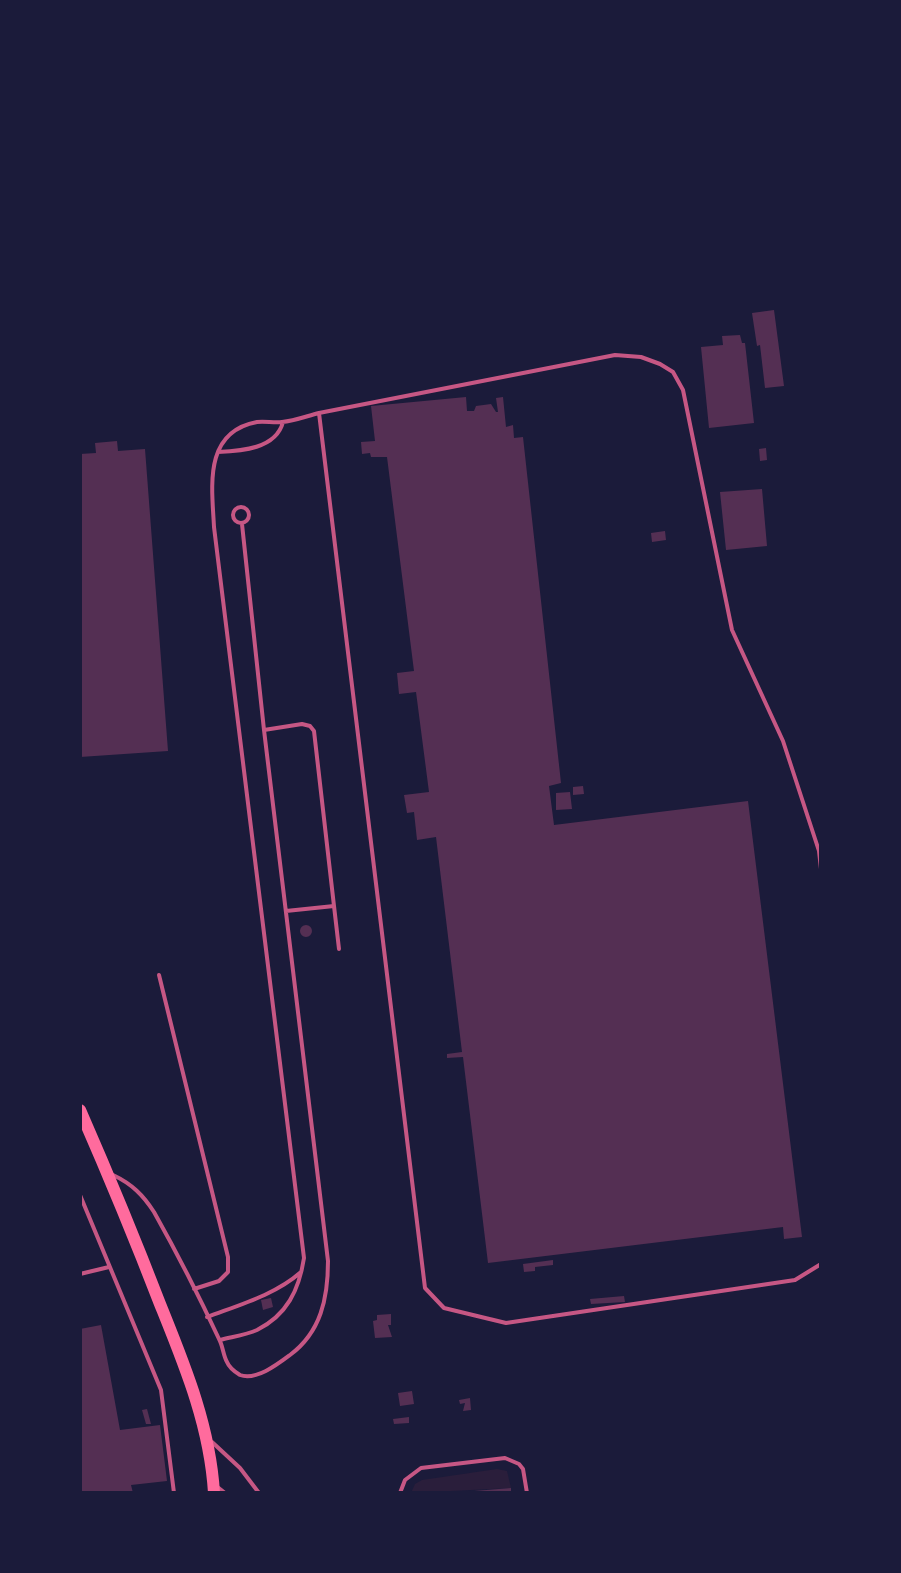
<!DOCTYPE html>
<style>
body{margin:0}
#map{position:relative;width:901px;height:1573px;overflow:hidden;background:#1b1b3a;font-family:Overpass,sans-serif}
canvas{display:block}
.frame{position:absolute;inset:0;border:82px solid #1b1b3a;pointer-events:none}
</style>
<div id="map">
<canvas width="901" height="1573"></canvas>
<div class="frame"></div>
</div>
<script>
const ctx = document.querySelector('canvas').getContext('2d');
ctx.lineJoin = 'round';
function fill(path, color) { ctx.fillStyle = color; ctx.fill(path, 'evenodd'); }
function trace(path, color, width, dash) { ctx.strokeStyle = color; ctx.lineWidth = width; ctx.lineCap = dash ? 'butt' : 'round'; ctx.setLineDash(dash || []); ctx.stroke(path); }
fill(new Path2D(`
 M497,1469L507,1471L511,1488L411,1493L415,1484L422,1480Z`), '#2a1e3b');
fill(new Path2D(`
 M774,310L784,386L765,388L760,345L757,346L752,313Z
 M740,335L742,343H745L754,423L709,428L701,347L723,345L722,336Z
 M466,397L467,411H474L476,406L491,404L496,412H498L496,398L503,397L506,427L513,425L514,438L523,437L561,783L549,786L554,825L748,801L802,1237L784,1239L783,1227L488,1263L463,1057L447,1058V1054L462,1052L436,837L417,840L414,812L407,813L404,795L429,792L416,692L399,694L397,673L414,671L387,457H371L370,453L362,454L361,442L375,441L371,406Z
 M117,441L118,451L145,449L168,751L80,757V454L96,453L95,443Z
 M766,448L767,460L760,461L759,449Z
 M762,489L767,546L726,550L720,492Z
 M665,531L666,540L652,542L651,533Z
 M583,786L584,794L573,795V787Z
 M570,792L572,809L556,810V793Z
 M300 931a6 6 0 1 1 12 0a6 6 0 1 1-12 0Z
 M553,1260V1265L535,1267V1271L524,1272L523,1264Z
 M624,1296L625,1302L591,1304L590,1299Z
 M271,1298L273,1307L263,1310L261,1300Z
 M391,1314V1325H388L392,1337L375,1338L373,1321L377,1320V1315Z
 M101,1325L120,1430L160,1425L167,1481L131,1485L133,1493H80V1329Z
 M412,1391L414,1404L400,1406L398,1393Z
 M470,1398L471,1410L463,1411L465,1403L460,1404L459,1400Z
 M147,1409L151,1424H146L142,1410Z
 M409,1417V1423L394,1424L393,1419Z
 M511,1488V1493H474V1491Z`), '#542f53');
trace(new Path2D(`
 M319,413L425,1288L444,1308L506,1323L795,1280L821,1264
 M218,452C241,451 276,449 283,422
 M233 515a8 8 0 1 1 16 0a8 8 0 1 1-16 0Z
 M264,730L302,724L310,726L314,731L334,906L286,911
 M334,906L339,949
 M159,975L228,1257V1272L219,1281L194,1289
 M113,1175C132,1184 143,1195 154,1212C177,1253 199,1296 219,1339C223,1346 223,1355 227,1362C229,1367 235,1372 240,1375C256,1381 278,1364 290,1355C321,1332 328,1298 328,1261L264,730L242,524
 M80,1195L161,1390L174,1493
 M80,1274L109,1267
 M207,1317C239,1305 275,1295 301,1272
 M220,1340C231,1337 246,1335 257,1330C287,1315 299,1290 304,1258L214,527C212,487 203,432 257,422C265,421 274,423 282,422C294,421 307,416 319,413L615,355L641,357L660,364L673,372L683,390L732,630L783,741L819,851L821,869
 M212,1442L240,1468L259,1493
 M215,1485L225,1493
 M400,1493L405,1480L421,1468L505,1458L519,1464L523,1469L527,1493`), '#c65784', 4);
trace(new Path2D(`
 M80,1110C108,1174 135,1239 160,1304C185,1366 210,1426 214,1493`), '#ff6b9d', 12);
</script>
